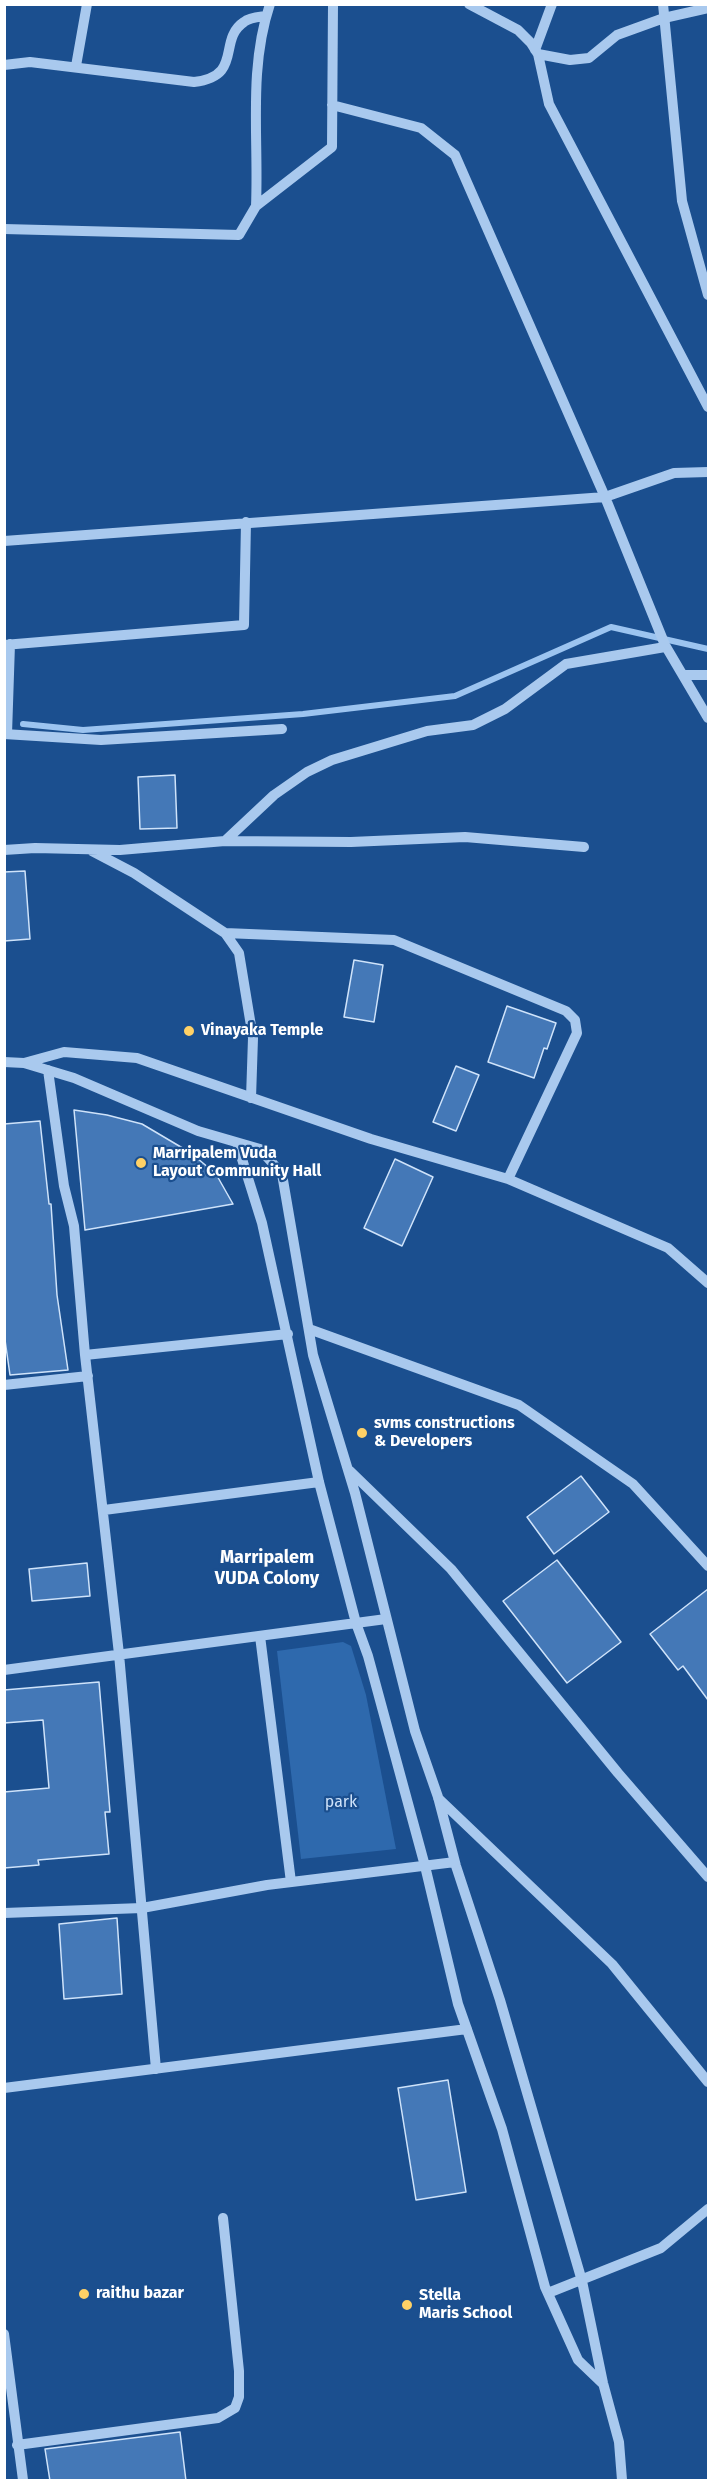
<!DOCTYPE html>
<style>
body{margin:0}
#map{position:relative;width:713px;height:2485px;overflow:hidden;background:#1b4f8f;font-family:"Fira Sans",sans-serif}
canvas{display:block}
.frame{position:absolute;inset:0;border:6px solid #fff;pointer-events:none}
</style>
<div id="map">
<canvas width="713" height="2485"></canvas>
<div class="frame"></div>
</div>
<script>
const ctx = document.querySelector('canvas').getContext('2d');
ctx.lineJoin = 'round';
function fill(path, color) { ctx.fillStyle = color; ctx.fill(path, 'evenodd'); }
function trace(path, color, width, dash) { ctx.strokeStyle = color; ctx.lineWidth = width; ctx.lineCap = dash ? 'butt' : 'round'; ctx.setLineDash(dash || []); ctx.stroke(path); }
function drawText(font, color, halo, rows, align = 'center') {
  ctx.font = font + ' "Fira Sans",sans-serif'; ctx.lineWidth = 4.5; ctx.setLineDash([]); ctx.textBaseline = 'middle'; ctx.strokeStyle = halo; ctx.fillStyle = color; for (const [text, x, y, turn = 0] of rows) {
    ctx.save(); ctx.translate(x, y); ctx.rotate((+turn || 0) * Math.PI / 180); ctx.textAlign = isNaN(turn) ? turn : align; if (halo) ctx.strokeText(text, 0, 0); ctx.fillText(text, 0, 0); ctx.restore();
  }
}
fill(new Path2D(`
 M343,1642L351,1646L366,1695L396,1849L301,1859L277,1651Z`), '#2e69ad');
trace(new Path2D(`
 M23,724L83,730L303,714L455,696L611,627L708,649`), '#9cc4f0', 6);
const building = new Path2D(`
 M175,775L177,828L140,829L138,777Z
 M25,871L30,939L4,941V872Z
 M354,960L383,965L374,1022L344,1017Z
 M507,1006L556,1023L547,1049L544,1048L534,1078L488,1062Z
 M456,1066L479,1075L456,1131L433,1122Z
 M74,1110L107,1115L142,1124L191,1153L216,1174L233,1204L85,1230Z
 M40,1121L49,1204H51L57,1295L68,1370L10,1375L4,1333V1124Z
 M395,1159L433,1177L402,1246L364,1228Z
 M581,1476L609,1512L554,1554L527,1517Z
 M557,1560L621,1642L567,1683L503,1601Z
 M87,1563L90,1596L32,1601L29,1569Z
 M708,1589V1700L683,1666L678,1670L650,1634Z
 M99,1682L110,1812H105L109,1854L38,1860L39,1865L4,1868V1792L49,1788L43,1720L4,1723V1690Z
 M117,1918L122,1994L64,1999L59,1924Z
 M448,2080L466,2192L416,2200L398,2088Z
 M180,2432L186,2481H50L45,2449Z`);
fill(building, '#4478b7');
trace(building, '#cfe3fa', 1.5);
trace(new Path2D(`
 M469,4L518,30L531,43L538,54L549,104L708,407
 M663,4L682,201L708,295
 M535,50L552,4
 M538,54L570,60L589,58L617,35L664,18L708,8
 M4,65L30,62L194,82C244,76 217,40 244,22C250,17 259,17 266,16
 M76,66L87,4
 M332,105L421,128L455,155L605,497L665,645L708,718
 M256,206C259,138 248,70 270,4
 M4,229L239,235L256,206L332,147L333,4
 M4,541L605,497L674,473L708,472
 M4,645L244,625L246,522
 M683,675H708
 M4,734L101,740L282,729
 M7,734L10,644
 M225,841L351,842L465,837L584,847
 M4,850L35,848L120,850L225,841L274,795L307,772L332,760L427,731L473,725L505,709L566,664L665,647
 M92,851L134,873L225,933L239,953L253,1038L251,1098
 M225,933L394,940L566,1011L575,1020L577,1033L508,1179
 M4,1062L24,1063L74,1078L198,1131L260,1149L282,1174L313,1355L355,1493L415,1731L438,1797L456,1866L500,2000L582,2281L603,2383L619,2442L622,2480
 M24,1063L64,1052L137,1058L371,1139L508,1179L668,1248L708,1283
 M48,1070L64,1186L74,1226L85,1355L119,1654L156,2069
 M237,1143L262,1223L319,1482L356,1623L368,1656L425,1866L458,2004L502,2129L545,2287L578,2360L602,2383
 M309,1329L519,1405L633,1484L708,1566
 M85,1355L288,1334
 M4,1385L88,1376
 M350,1471L451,1569L618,1773L708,1877
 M104,1510L319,1482
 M260,1636L291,1882
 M4,1670L386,1619
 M438,1798L612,1964L708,2082
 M4,1913L142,1908L267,1885L455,1862
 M4,2088L467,2029
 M548,2293L661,2248L708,2209
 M4,2334L23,2480
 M17,2445L218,2418L235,2408L239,2397V2371L223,2218`), '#a9c9ee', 10);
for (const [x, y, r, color] of [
 [189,1031,6,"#ffd166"],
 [141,1163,6,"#ffd166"],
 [362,1433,6,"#ffd166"],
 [84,2294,6,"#ffd166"],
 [407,2305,6,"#ffd166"]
]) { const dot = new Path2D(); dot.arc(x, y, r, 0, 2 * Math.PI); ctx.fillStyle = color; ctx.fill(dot); trace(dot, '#1b4f8f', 2); }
drawText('bold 16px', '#fff', '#1b4f8f', [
 ["Vinayaka Temple",201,1031],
 ["Marripalem Vuda",153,1154],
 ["Layout Community Hall",153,1172],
 ["svms constructions",374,1424],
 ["& Developers",374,1442],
 ["raithu bazar",96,2294],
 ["Stella",419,2296],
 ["Maris School",419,2314]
], 'left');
drawText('16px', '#cfe3fa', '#1b4f8f', [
 ["park",341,1803]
]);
drawText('bold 18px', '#fff', '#1b4f8f', [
 ["Marripalem",267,1558],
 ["VUDA Colony",267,1579]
]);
</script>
